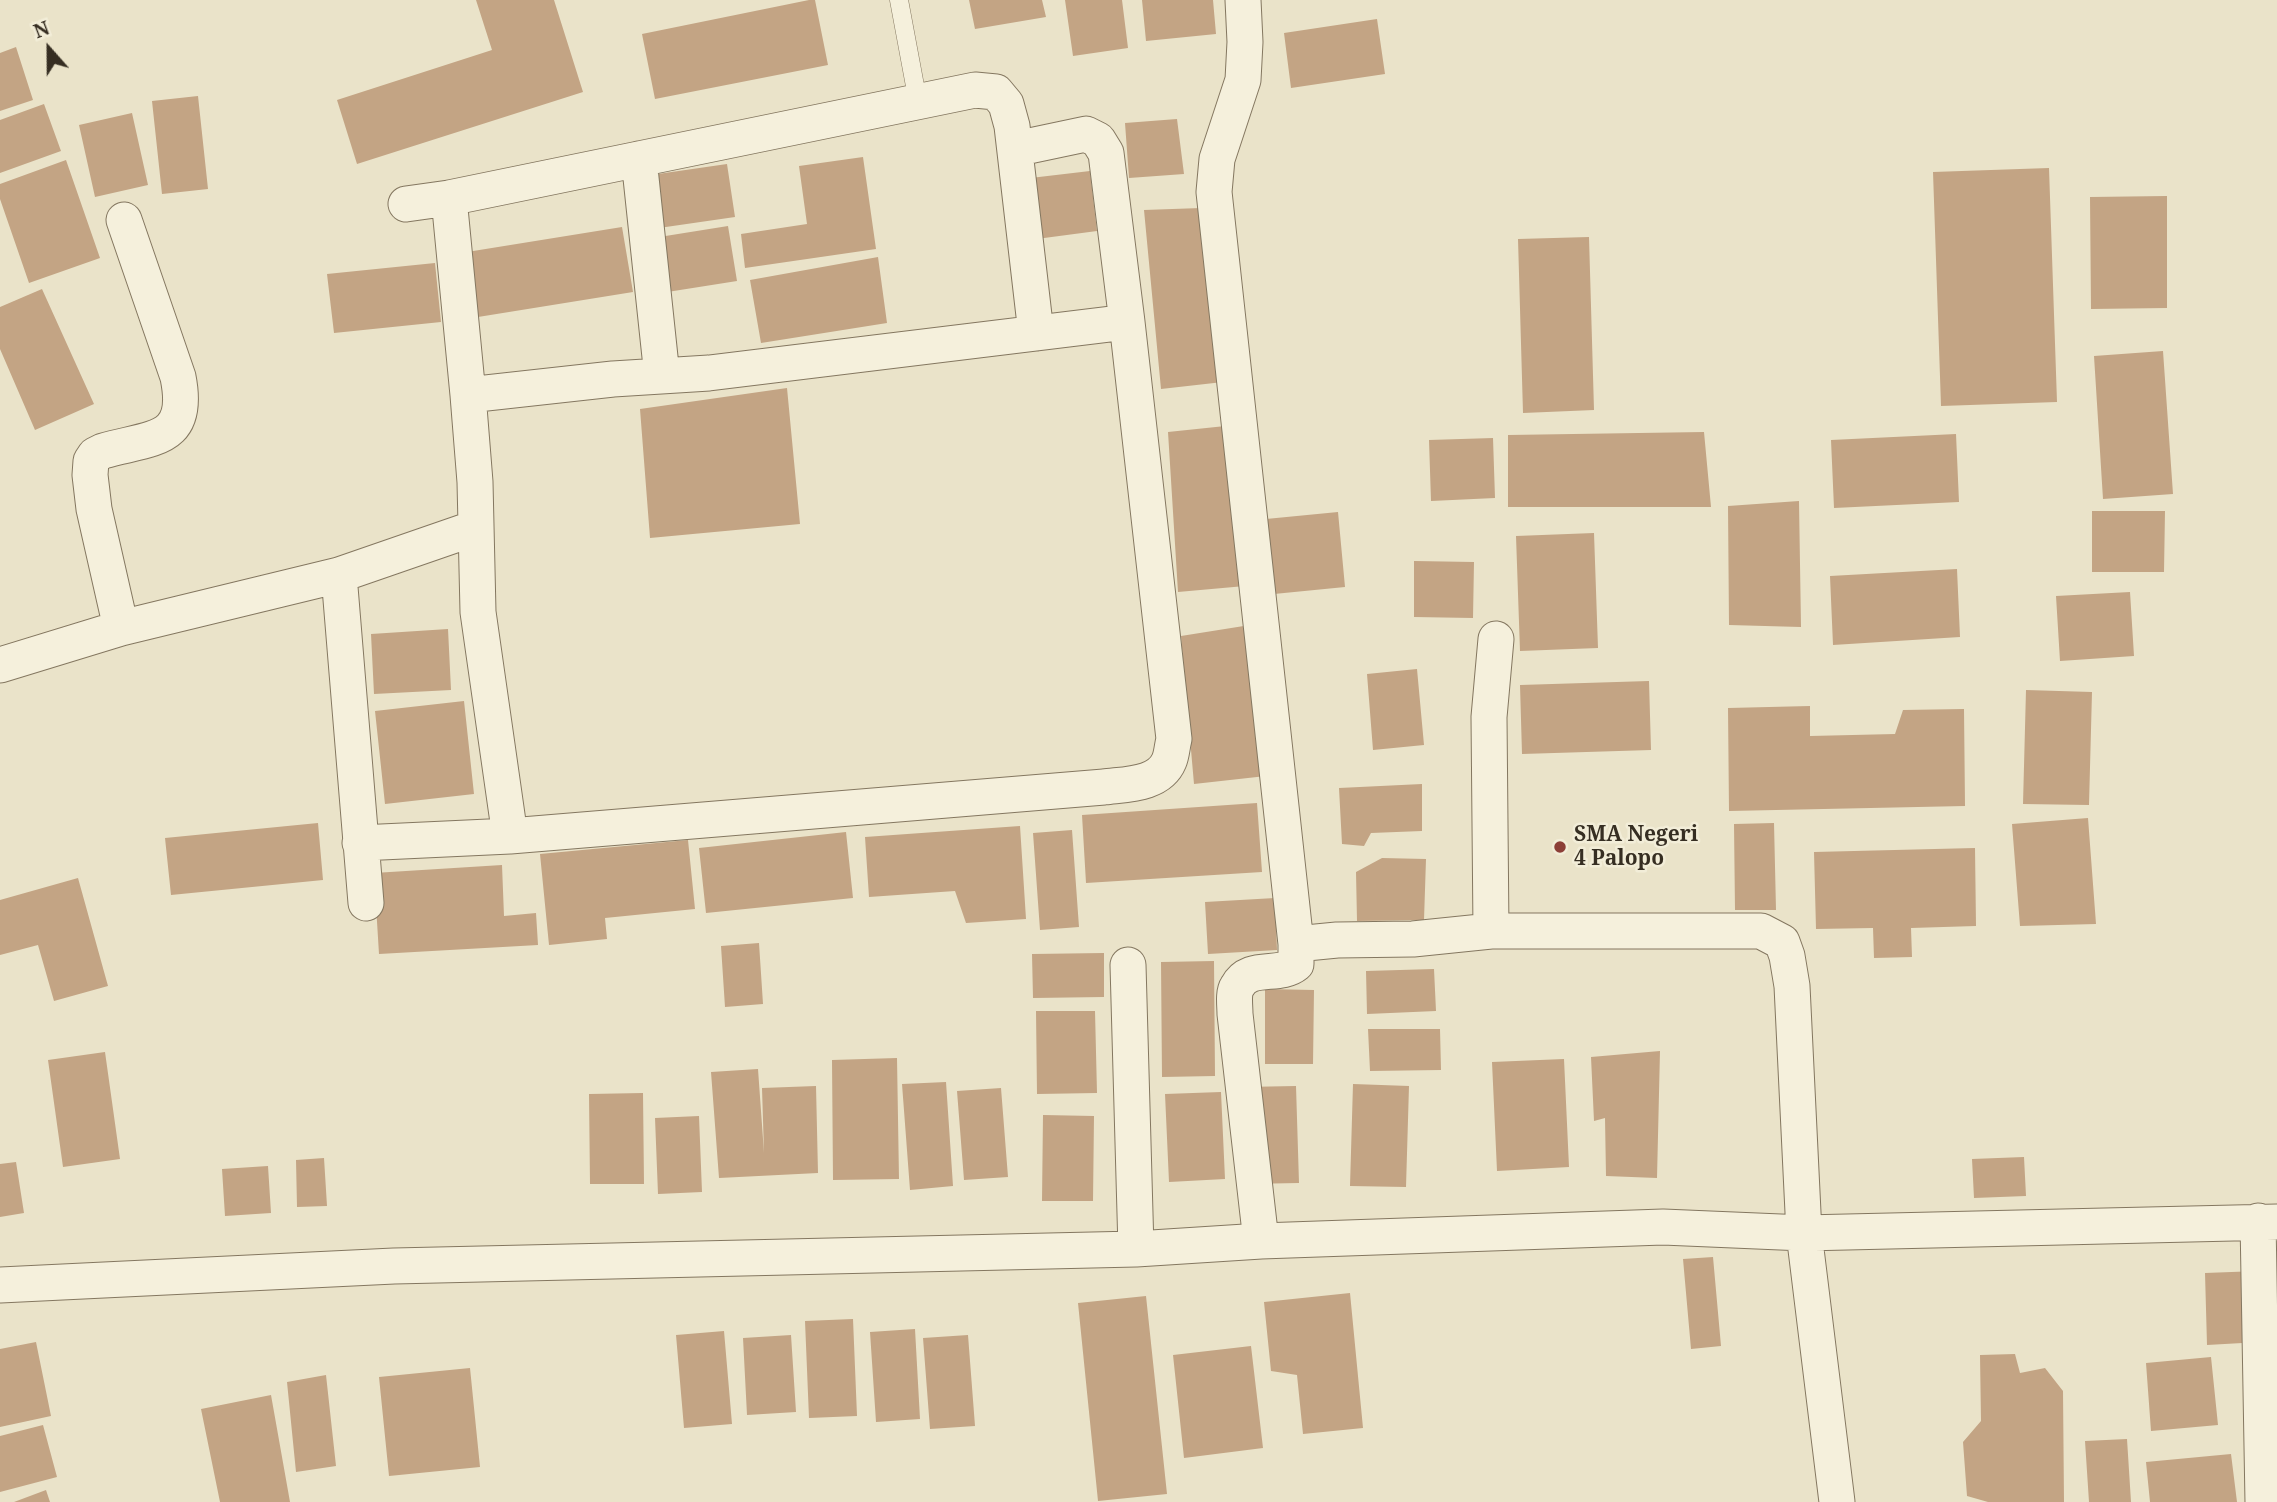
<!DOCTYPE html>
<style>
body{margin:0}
#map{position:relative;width:2277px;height:1502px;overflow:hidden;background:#eae3c9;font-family:"Noto Serif",serif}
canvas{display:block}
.north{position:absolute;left:14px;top:14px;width:70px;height:70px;-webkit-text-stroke:5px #f2edd8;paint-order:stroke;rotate:339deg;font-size:19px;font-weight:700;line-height:28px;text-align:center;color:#362e22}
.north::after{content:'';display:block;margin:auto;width:24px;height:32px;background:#362e22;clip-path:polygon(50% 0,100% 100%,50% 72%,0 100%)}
</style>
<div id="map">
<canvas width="2277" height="1502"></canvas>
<div class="north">N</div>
</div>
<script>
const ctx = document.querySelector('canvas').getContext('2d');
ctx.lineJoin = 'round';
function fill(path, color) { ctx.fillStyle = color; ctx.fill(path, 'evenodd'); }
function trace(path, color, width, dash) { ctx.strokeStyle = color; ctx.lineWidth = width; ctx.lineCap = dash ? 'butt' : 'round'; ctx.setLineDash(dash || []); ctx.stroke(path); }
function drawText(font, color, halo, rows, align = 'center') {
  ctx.font = font + ' "Noto Serif",serif'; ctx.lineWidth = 5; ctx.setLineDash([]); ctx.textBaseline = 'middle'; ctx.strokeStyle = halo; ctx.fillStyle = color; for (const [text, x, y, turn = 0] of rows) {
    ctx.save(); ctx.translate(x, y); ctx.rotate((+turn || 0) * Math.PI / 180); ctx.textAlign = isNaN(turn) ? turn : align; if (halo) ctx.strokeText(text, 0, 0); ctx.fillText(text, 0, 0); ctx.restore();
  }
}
fill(new Path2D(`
 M476,0H554L583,92L357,164L337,100L492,50Z
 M809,0H815L828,65L655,99L642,34Z
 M969,0H1042L1046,17L975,29Z
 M1065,0H1122L1128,48L1073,56Z
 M1142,0H1213L1216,34L1146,41Z
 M1377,19L1385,74L1291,88L1284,33Z
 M16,47L33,100L0,111V53Z
 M198,96L208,189L162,194L152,101Z
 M44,104L61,151L0,173V120Z
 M132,113L148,185L95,197L79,125Z
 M1177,119L1184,174L1129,178L1125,123Z
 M863,157L876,249L745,268L741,234L807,224L799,166Z
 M66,160L100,258L29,283L0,199V184Z
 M727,164L735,217L652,229L644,176Z
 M2049,168L2057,402L1941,406L1933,172Z
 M1090,171L1097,231L1029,240L1022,179Z
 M2167,196V308L2091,309L2090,197Z
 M1201,208L1223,382L1161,389L1144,210Z
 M728,226L737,281L661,293L653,238Z
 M622,227L633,292L478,317L467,252Z
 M1589,237L1594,410L1523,413L1518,239Z
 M878,257L887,323L761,343L750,280Z
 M435,263L441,322L334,333L327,274Z
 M42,289L94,404L35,430L0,349V307Z
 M2163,351L2173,494L2103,499L2094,356Z
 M787,388L800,524L650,538L640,409Z
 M1235,425L1245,586L1178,592L1168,432Z
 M1704,432L1711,507H1508V435Z
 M1956,434L1959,502L1834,508L1831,440Z
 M1493,438L1495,498L1431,501L1429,440Z
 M1799,501L1801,627L1729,625L1728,506Z
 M2092,511H2165L2164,572H2092Z
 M1338,512L1345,587L1274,594L1266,519Z
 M1594,533L1598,648L1520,651L1516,536Z
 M1414,561L1474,562L1473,618L1414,617Z
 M1957,569L1960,637L1833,645L1830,576Z
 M2130,592L2134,656L2060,661L2056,596Z
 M1250,625L1266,776L1194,784L1181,636Z
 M448,629L451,690L374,694L371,634Z
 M1417,669L1424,745L1373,750L1367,674Z
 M1649,681L1651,750L1522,754L1520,685Z
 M2026,690L2092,692L2089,805L2023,804Z
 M464,701L474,794L385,804L375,711Z
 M1810,706V736L1895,734L1903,710L1964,709L1965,806L1729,811L1728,708Z
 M1422,784V831L1371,833L1364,846L1342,844L1339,788Z
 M1257,803L1262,872L1086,883L1082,815Z
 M2088,818L2096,924L2020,926L2012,824Z
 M318,823L323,880L171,895L165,838Z
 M1774,823L1776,910H1735L1734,824Z
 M1020,826L1026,919L966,923L955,891L869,897L865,837Z
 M1072,830L1079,927L1040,930L1033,833Z
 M846,832L853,898L706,913L699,848Z
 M688,840L695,909L605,918L607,939L549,945L540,854Z
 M1975,848L1976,926L1911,928L1912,957L1874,958L1873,928L1816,929L1814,852Z
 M1382,858L1426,859L1424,920L1357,921L1356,872Z
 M502,865L504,916L536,913L538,945L379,954L374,873Z
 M78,878L108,986L54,1001L38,945L0,955V900Z
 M1275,898L1277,950L1208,954L1205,902Z
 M759,943L763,1004L725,1007L721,946Z
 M1104,953V997L1033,998L1032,954Z
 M1214,961L1215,1076L1162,1077L1161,962Z
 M1434,969L1436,1011L1367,1014L1366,971Z
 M1265,989L1314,990L1313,1064H1265Z
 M1036,1011H1095L1097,1093L1037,1094Z
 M1368,1029H1440L1441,1070L1370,1071Z
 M1660,1051L1657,1178L1606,1176L1605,1118L1594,1121L1591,1057Z
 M105,1052L120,1159L63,1167L48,1060Z
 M897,1058L899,1179L833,1180L832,1060Z
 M1564,1059L1569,1167L1497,1171L1492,1062Z
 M758,1069L764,1153L762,1088L816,1086L818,1173L719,1178L711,1072Z
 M946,1082L953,1186L910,1190L902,1084Z
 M1353,1084L1409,1086L1406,1187L1350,1186Z
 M1296,1086L1299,1183L1247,1184L1244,1087Z
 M1001,1088L1008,1177L964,1180L957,1091Z
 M1221,1092L1225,1179L1169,1182L1165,1094Z
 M643,1093L644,1184H590L589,1094Z
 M1043,1115L1094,1116L1093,1201H1042Z
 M699,1116L702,1192L658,1194L655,1118Z
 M2024,1157L2026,1196L1974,1198L1972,1159Z
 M324,1158L327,1206L297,1207L296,1160Z
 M16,1162L24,1213L0,1217V1164Z
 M268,1166L271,1213L225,1216L222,1169Z
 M1713,1257L1721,1346L1691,1349L1683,1259Z
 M2258,1271L2260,1342L2207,1345L2205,1273Z
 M1350,1293L1363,1428L1303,1434L1297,1375L1271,1371L1264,1302Z
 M1146,1296L1167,1494L1098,1501L1078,1303Z
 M853,1319L857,1416L809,1418L805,1321Z
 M915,1329L920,1419L876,1422L870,1332Z
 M724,1331L732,1424L684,1428L676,1335Z
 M791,1335L796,1412L747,1415L743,1338Z
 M968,1335L975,1426L930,1429L923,1338Z
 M36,1342L51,1416L0,1427V1349Z
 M1251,1346L1263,1448L1184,1458L1173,1355Z
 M2015,1354L2020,1373L2045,1368L2063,1391L2064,1502H1988L1967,1496L1963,1442L1981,1421L1980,1355Z
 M2211,1357L2218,1425L2151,1431L2146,1363Z
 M470,1368L480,1467L389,1476L379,1377Z
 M326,1375L336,1466L296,1472L287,1382Z
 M271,1395L290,1502H220L201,1409Z
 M43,1425L57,1477L0,1492V1436Z
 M2127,1439L2131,1502H2089L2085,1441Z
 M2231,1454L2237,1502H2150L2146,1462Z
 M46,1490L50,1502H14Z`), '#c3a484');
const lane = new Path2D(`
 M899,0L918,102`);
const street = new Path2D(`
 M1243,0L1245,42L1243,80L1217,159L1214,192L1296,944L1337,940L1413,939L1491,931H1761L1782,942L1787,956L1792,986L1804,1233L1837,1502
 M1015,149L1086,134L1098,140L1106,153L1127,322
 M639,159L662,376
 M449,198L468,395
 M406,204L449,198L975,90L996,92L1006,104L1012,126L1036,333
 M339,575L366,903
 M121,628L339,575L475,528
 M0,665L121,628L94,509L90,475L91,461L95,455L103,451C153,437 191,442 178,377L124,220
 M360,843L510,836L1104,787C1126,784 1159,785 1169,761C1172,754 1172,746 1174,739L1127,322L709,373L613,379L468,395L475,482L478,612L510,836
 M1491,931L1489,717L1496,639
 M1128,965L1136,1249
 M2258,1221L2263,1502
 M1261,1241L1235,1014C1235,1006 1233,993 1237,987C1249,963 1279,978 1296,964V944
 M0,1285L394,1266L1136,1249L1261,1241L1663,1227L1804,1233L2277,1222`);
trace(lane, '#847760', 19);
trace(street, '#847760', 37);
trace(lane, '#f5f0dc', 18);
trace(street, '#f5f0dc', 35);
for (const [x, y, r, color] of [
 [1560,847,7,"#8c3f37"]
]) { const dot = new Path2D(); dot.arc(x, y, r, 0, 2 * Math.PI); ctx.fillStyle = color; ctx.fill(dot); trace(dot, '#f2edd8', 2.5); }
drawText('bold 21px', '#362e22', '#f2edd8', [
 ["SMA Negeri",1574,835],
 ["4 Palopo",1574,859]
], 'left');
</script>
